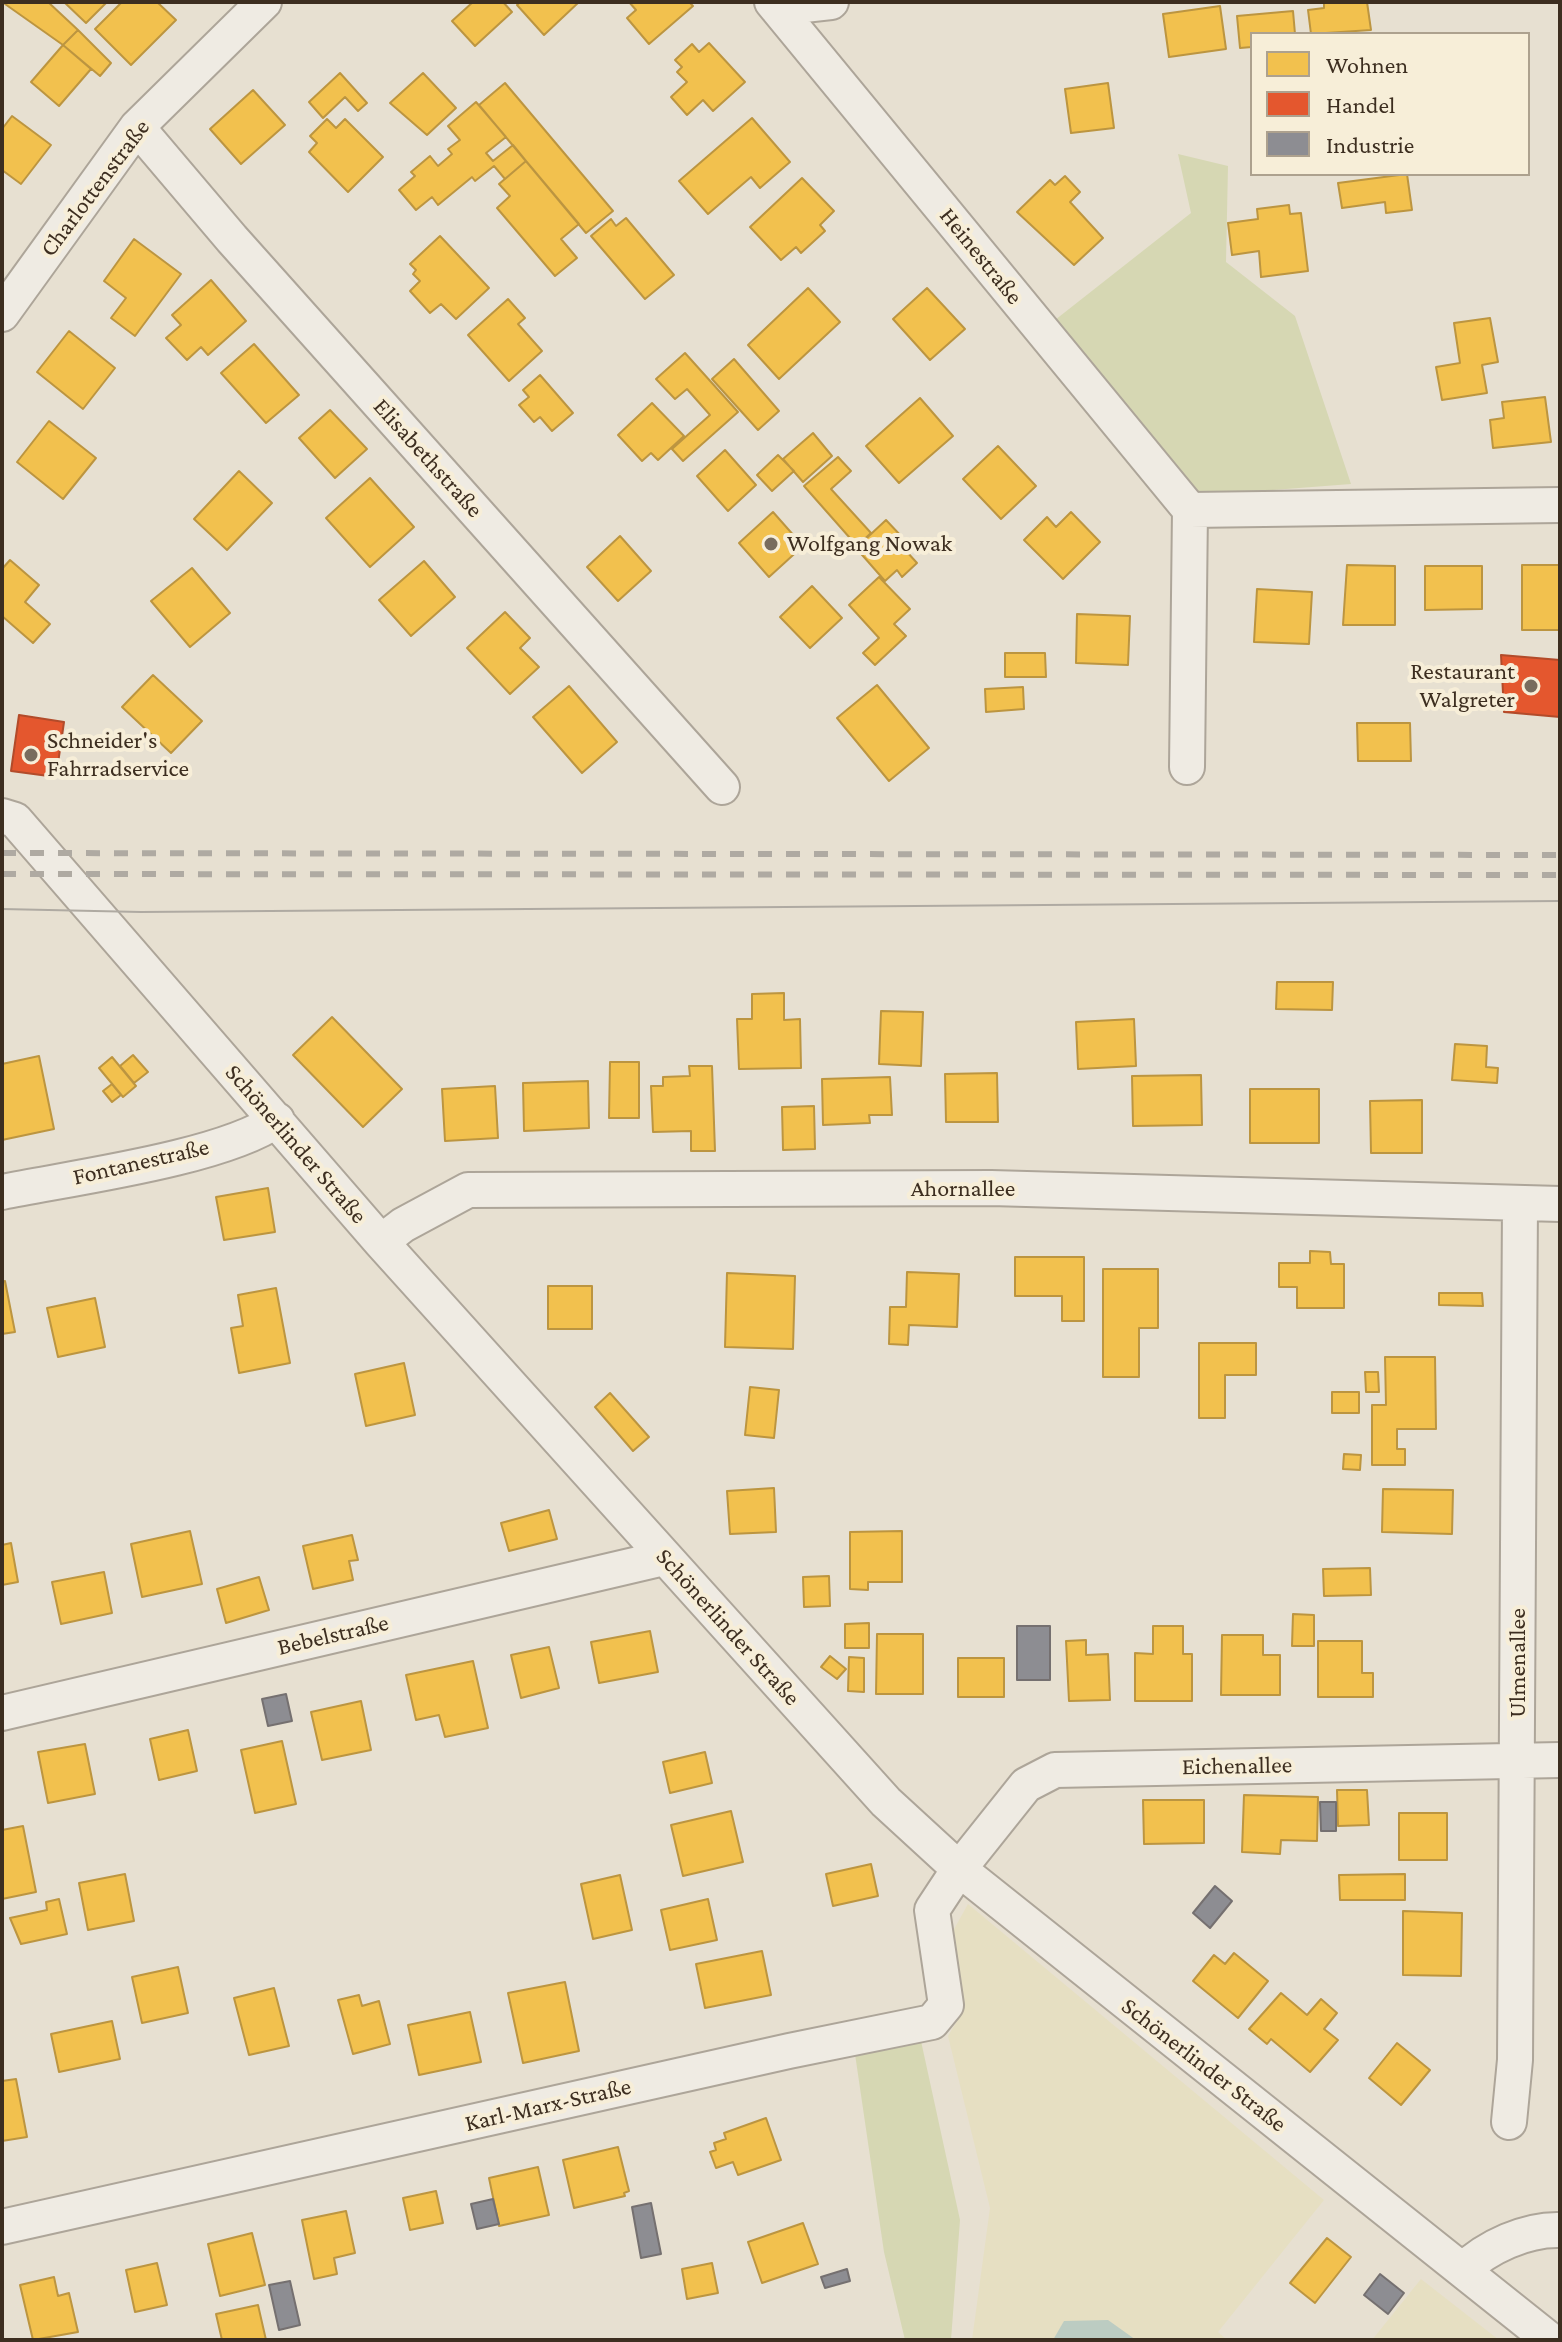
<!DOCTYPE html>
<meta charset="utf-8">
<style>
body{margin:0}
#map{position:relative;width:1562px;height:2342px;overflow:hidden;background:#e7e0d1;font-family:"Crimson Pro",serif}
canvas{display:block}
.frame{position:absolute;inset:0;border:4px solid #3d2e20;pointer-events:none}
.legend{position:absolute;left:1250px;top:32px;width:280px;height:144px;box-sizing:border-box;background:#f7eed8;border:2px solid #ada18e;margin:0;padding:10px 14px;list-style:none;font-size:24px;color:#3d2e20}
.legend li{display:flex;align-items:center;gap:16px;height:40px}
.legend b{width:40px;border:2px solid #ada18e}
</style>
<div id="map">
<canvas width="1562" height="2342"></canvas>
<div class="frame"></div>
<ul class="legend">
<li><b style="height:22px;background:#f2c14e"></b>Wohnen</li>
<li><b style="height:22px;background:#e4572e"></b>Handel</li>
<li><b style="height:22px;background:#8d8d92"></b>Industrie</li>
</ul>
</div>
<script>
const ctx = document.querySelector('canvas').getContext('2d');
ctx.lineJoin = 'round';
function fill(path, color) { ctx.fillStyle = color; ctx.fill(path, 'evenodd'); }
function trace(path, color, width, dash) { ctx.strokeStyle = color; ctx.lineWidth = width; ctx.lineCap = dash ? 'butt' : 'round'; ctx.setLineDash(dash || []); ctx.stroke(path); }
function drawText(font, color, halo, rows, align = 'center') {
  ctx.font = font + ' "Crimson Pro",serif'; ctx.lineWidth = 8; ctx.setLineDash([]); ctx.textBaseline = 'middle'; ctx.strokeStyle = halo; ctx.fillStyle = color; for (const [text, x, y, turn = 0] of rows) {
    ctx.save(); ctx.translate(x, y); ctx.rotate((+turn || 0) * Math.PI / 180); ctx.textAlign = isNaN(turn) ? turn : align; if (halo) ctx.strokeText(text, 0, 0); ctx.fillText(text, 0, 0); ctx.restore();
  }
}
fill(new Path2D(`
 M968,1904L1324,2200L1218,2332L1227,2340H972L990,2208L948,2036L963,2011L953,1931Z
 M1421,2279L1499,2340H1372Z`), '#e6dfc2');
fill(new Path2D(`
 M1178,154L1228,166L1226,262L1295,316L1351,484L1195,496L1055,320L1191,213Z
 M921,2041L960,2220L951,2340H905L884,2252L855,2054Z`), '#d6d7b3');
fill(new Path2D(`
 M1108,2320L1136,2340H1053L1064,2321Z`), '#bcccc2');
const homes = new Path2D(`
 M7,2H48L78,30L63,45L5,4Z
 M64,2H104L106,3L86,23Z
 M122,2H157L176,20L131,65L95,29Z
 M473,2H503L512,12L475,46L452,21Z
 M520,2H579L544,35L517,5Z
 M629,2H689L693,6L649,44L627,18L636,10Z
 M1324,2H1367L1371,30L1311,34L1308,10L1324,8Z
 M1220,6L1226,49L1169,57L1163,14Z
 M1293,11L1295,34H1252V47L1240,48L1237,16Z
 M78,30L111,63L100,76L63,45Z
 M709,43L745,82L713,111L703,100L687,115L671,97L687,82L677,72L682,67L675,60L692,44L699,52Z
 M63,45L91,69L59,106L31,82Z
 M340,73L367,103L358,111L345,97L323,118L309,102Z
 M423,73L456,108L427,135L390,103Z
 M505,83L613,211L586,233L479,105Z
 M1108,83L1114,128L1071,133L1065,89Z
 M253,90L285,125L241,164L210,129Z
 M476,102L506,137L486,153L493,161L513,145L526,161L505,179L494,166L475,181L472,177L438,205L432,197L416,210L399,190L415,176L411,172L430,156L438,166L452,154L448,149L460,140L448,126Z
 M12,116L51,145L21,184L2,170V129Z
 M752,118L790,162L760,188L751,177L708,214L679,181Z
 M327,119L336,128L345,119L383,157L348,192L309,152L317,143L310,136Z
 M526,161L579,224L561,239L577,258L555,276L497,208L510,196L499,184Z
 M1407,174L1412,210L1386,213L1385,202L1342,208L1338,183Z
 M1065,176L1080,192L1070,202L1103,238L1074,265L1017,212L1050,180L1055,185Z
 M802,178L834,211L820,225L825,231L801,253L796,247L781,260L750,227Z
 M1289,205L1290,214L1301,213L1308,271L1261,277L1259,251L1232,255L1228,223L1258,219L1257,209Z
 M626,218L674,275L645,299L591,236L611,219L616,226Z
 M440,236L489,288L456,319L441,304L430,313L410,291L420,281L413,274L416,270L410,264Z
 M134,239L181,274L135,336L111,318L126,298L104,281Z
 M211,280L246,321L208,355L201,347L187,360L166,338L181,325L172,315Z
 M808,288L840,322L779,379L748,345Z
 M927,288L965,329L930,360L893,319Z
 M508,299L525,318L518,324L542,351L509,381L468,335Z
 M1490,318L1498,362L1482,365L1487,393L1442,400L1436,367L1460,363L1454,323Z
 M69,331L115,368L83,409L37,372Z
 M254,344L299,395L266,423L221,373Z
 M685,353L738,412L683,461L672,449L710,415L687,389L675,399L656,379Z
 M734,359L779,411L758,430L712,379Z
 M540,375L573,413L552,431L540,417L534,422L519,405L529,397L523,390Z
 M1545,397L1551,442L1493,448L1490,420L1504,418L1502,402Z
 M920,398L953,436L899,483L866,446Z
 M652,403L684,436L658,460L651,453L642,461L618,435Z
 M330,410L367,449L335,478L299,438Z
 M49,421L96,458L63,499L17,462Z
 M813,433L832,456L803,482L783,459Z
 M998,446L1036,486L1001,519L963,479Z
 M725,450L756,485L728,511L697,476Z
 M778,455L794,471L772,491L757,475Z
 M838,457L851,471L831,489L871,533L857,546L804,486Z
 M239,471L272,503L227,550L194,519Z
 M370,478L414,527L370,567L326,518Z
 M773,512L803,546L769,577L739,543Z
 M1071,512L1100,542L1063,579L1024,540L1047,517L1056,527Z
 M886,520L902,537L897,541L917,563L902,577L897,570L885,581L856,548Z
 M620,536L651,571L618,601L587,567Z
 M10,560L39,585L25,602L50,624L33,643L2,616V569Z
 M424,561L455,597L411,636L379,600Z
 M1347,565L1395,566V625H1343Z
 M1522,565H1560V630H1522Z
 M1425,566H1482V609L1425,610Z
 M192,568L230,613L190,647L151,601Z
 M879,577L910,609L894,624L906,636L875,665L863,653L879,638L849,605Z
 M812,586L842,618L810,648L780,617Z
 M1257,589L1312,592L1309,644L1254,642Z
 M505,612L530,638L520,648L539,667L510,694L467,648Z
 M1077,614L1130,616L1128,665L1076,663Z
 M1005,653H1045L1046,677H1005Z
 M153,675L202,721L171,753L122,707Z
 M877,685L929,748L889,781L837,718Z
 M569,686L617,742L582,773L533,717Z
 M1023,687L1024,709L986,712L985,689Z
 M1357,723H1410L1411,761H1358Z
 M1277,982H1333L1332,1010L1276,1009Z
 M784,993V1020L800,1019L801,1068L739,1069L737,1019H752V994Z
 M881,1011L923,1012L921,1066L879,1064Z
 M332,1017L402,1089L363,1127L293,1055Z
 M1134,1019L1136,1066L1078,1069L1076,1022Z
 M1455,1044L1487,1046L1486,1067L1498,1068L1497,1083L1452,1080Z
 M133,1055L148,1072L134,1083L120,1066Z
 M39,1056L54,1129L2,1140V1064Z
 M112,1057L136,1086L123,1097L99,1068Z
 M610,1062H639V1118H609Z
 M689,1066H712L715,1151H691V1131L653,1132L651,1086H663V1077L690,1076Z
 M997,1073L998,1122H946L945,1074Z
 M1201,1075L1202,1125L1133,1126L1132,1076Z
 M890,1077L892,1115H869L870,1123L823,1125L822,1079Z
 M588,1081L589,1128L524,1131L523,1083Z
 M112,1084L121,1095L112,1102L103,1091Z
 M495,1086L498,1138L445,1141L442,1089Z
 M1250,1089H1319V1143H1250Z
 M1422,1100V1153H1371L1370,1101Z
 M814,1106L815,1149L783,1150L782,1107Z
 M268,1188L275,1232L224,1240L216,1197Z
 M1310,1251L1330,1252L1331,1264H1344V1308H1297V1287H1279V1263H1310Z
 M1015,1257H1084V1321H1062V1296H1015Z
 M1103,1269H1158V1328H1139V1377H1103Z
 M907,1272L959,1274L957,1327L909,1325L908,1345L889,1344L890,1307H906Z
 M727,1273L795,1276L793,1349L725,1347Z
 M5,1281L15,1332L2,1334V1282Z
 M548,1286H592V1329H548Z
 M276,1288L290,1363L239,1373L231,1328L243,1326L238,1295Z
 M1439,1293H1482L1483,1306L1439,1305Z
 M95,1298L105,1347L58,1357L47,1308Z
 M1199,1343H1256V1375H1225V1418H1199Z
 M1385,1357H1435L1436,1429H1397V1449H1405V1465H1372V1405H1386Z
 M404,1363L415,1415L366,1426L355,1374Z
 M1365,1372H1378L1379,1392H1366Z
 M750,1387L779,1390L774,1438L745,1435Z
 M1332,1392H1359V1413H1332Z
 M610,1393L649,1437L633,1451L595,1407Z
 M1344,1454L1361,1455L1360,1470L1343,1469Z
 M774,1488L776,1532L730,1534L727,1491Z
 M1383,1489L1453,1490L1452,1534L1382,1532Z
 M549,1510L557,1539L509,1551L501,1523Z
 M190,1531L202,1584L142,1597L131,1544Z
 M902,1531V1582H868V1590L850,1589V1532Z
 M352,1535L358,1560L349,1561L353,1580L313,1589L303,1546Z
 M11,1543L18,1582L2,1585V1545Z
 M1370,1568L1371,1595L1324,1596L1323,1569Z
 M104,1572L112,1613L61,1624L52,1582Z
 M829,1576L830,1606L804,1607L803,1577Z
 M259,1577L269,1610L226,1623L217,1589Z
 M1293,1614L1314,1615V1646H1292Z
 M869,1623V1648H845V1624Z
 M1153,1626H1183V1654H1192V1701H1135V1653L1153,1654Z
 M650,1631L658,1672L599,1683L591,1642Z
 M877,1634H923V1694H876Z
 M1222,1635H1263V1655H1280V1695H1221Z
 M1086,1640V1655L1108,1654L1110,1700L1069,1701L1066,1641Z
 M1318,1641H1362V1673H1373V1697H1318Z
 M549,1647L559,1688L521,1698L511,1655Z
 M830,1656L846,1669L837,1679L821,1667Z
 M849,1657L864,1658V1692L848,1691Z
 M958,1658H1004V1697H958Z
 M473,1661L488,1728L445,1737L439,1715L416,1720L406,1675Z
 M361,1701L371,1750L322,1760L311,1712Z
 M188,1730L197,1771L159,1780L150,1739Z
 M282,1741L296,1804L255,1813L241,1750Z
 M85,1744L95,1794L48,1803L38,1752Z
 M705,1752L712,1783L670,1793L663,1762Z
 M1337,1790H1367L1369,1825L1338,1826Z
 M1244,1795L1318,1797L1317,1841L1281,1840L1280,1854L1242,1852Z
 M1143,1800H1204V1843L1144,1844Z
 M731,1811L743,1862L683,1876L671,1825Z
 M1399,1813H1447V1860H1399Z
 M23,1826L36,1892L2,1899V1830Z
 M871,1864L878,1896L833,1906L826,1874Z
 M125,1874L134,1921L88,1930L79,1883Z
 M1405,1874V1900H1340L1339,1875Z
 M620,1875L632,1930L593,1939L581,1884Z
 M59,1899L67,1934L21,1944L10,1918L47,1910L46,1902Z
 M708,1899L717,1940L670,1950L661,1910Z
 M1403,1911L1462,1913L1461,1976L1403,1975Z
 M762,1951L771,1995L705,2008L696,1964Z
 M1234,1953L1268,1981L1238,2018L1193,1981L1214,1955L1225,1964Z
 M178,1967L188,2013L142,2023L132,1977Z
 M565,1982L579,2051L523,2063L508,1993Z
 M274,1988L289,2046L249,2055L234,1998Z
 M1281,1993L1307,2015L1321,1999L1337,2013L1324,2029L1338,2040L1310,2072L1271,2039L1267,2044L1249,2029Z
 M359,1995L362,2006L379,2001L390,2044L353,2054L338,2000Z
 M470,2012L481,2062L419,2075L408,2025Z
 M112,2021L120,2059L59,2072L51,2034Z
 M1397,2043L1430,2070L1401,2105L1369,2078Z
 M16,2079L27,2137L2,2141V2081Z
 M766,2118L781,2160L738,2175L733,2162L716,2168L710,2152L716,2150L714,2143L726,2139L724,2133Z
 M618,2147L629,2191L624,2193L625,2196L574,2208L563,2160Z
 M538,2167L549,2215L499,2226L489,2178Z
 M436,2191L443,2223L410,2230L403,2198Z
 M346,2211L355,2253L334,2258L337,2274L314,2279L302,2220Z
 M803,2223L818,2264L762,2283L748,2242Z
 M252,2233L265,2285L220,2296L208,2244Z
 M1327,2238L1351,2257L1315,2303L1290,2283Z
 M157,2263L167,2305L135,2312L126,2270Z
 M712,2263L718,2293L687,2299L682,2269Z
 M54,2277L58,2296L69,2293L78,2332L33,2340L20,2285Z
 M258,2305L266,2340H222L216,2314Z`);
fill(homes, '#f2c14e');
trace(homes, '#bc9540', 2);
const shops = new Path2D(`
 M1501,655L1560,660V717L1504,712Z
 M19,715L64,722L56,777L11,771Z`);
fill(shops, '#e4572e');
trace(shops, '#b24b2a', 2);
const industry = new Path2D(`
 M1017,1626H1050V1680H1017Z
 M286,1694L292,1721L268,1726L262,1699Z
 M1320,1802H1336V1831H1321Z
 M1215,1886L1232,1901L1210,1928L1193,1913Z
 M493,2199L499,2224L477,2229L471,2204Z
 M651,2203L661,2254L641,2258L632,2207Z
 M847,2269L850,2281L825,2288L821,2277Z
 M1380,2274L1404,2293L1388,2314L1364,2295Z
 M290,2281L300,2325L279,2330L269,2285Z`);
fill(industry, '#8d8d92');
trace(industry, '#757070', 2);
const minor = new Path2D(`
 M772,2L1190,510L1560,505
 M777,8L831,2
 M137,127L232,239L722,787
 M2,314L137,127L264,2
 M1187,767L1190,510
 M2,816L15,820L381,1242L886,1802L959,1869L1550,2340
 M2,1192C71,1178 223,1158 277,1120
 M381,1242L403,1225L468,1190L991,1188L1560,1204
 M2,1713L664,1558
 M1509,2122L1515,2060L1520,1203
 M2,2227L789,2051L932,2022L946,2005L932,1910L959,1869L1026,1785L1055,1770L1560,1760
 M1463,2270C1487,2247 1526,2229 1560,2230`);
trace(minor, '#ada599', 38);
trace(minor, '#efebe3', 34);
trace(new Path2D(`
 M2,909L141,912L1560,901`), '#afaaa2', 2);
trace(new Path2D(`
 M2,853L1560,855
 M2,874L1560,875`), '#afaaa2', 6, [14, 14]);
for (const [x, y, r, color] of [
 [771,544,8,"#786c5e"],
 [1531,686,8,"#786c5e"],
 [31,755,8,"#786c5e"]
]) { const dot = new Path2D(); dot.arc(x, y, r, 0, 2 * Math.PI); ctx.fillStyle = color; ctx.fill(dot); trace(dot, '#f7eed8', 3); }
drawText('24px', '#3d2e20', '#f7eed8', [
 ["Charlottenstraße",95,188,-53],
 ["Heinestraße",981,256,51],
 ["Elisabethstraße",428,458,48],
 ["Schönerlinder Straße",296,1144,49],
 ["Fontanestraße",141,1162,-13],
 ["Ahornallee",963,1189],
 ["Schönerlinder Straße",728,1627,48],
 ["Bebelstraße",333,1635,-13],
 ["Ulmenallee",1518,1663,-90],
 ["Eichenallee",1237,1766,-1],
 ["Schönerlinder Straße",1204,2065,38],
 ["Karl-Marx-Straße",548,2105,-13]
]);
drawText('24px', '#3d2e20', '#f7eed8', [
 ["Wolfgang Nowak",787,544],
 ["Restaurant",1515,672,"right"],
 ["Walgreter",1515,700,"right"],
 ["Schneider's",47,741],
 ["Fahrradservice",47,769]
], 'left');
</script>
